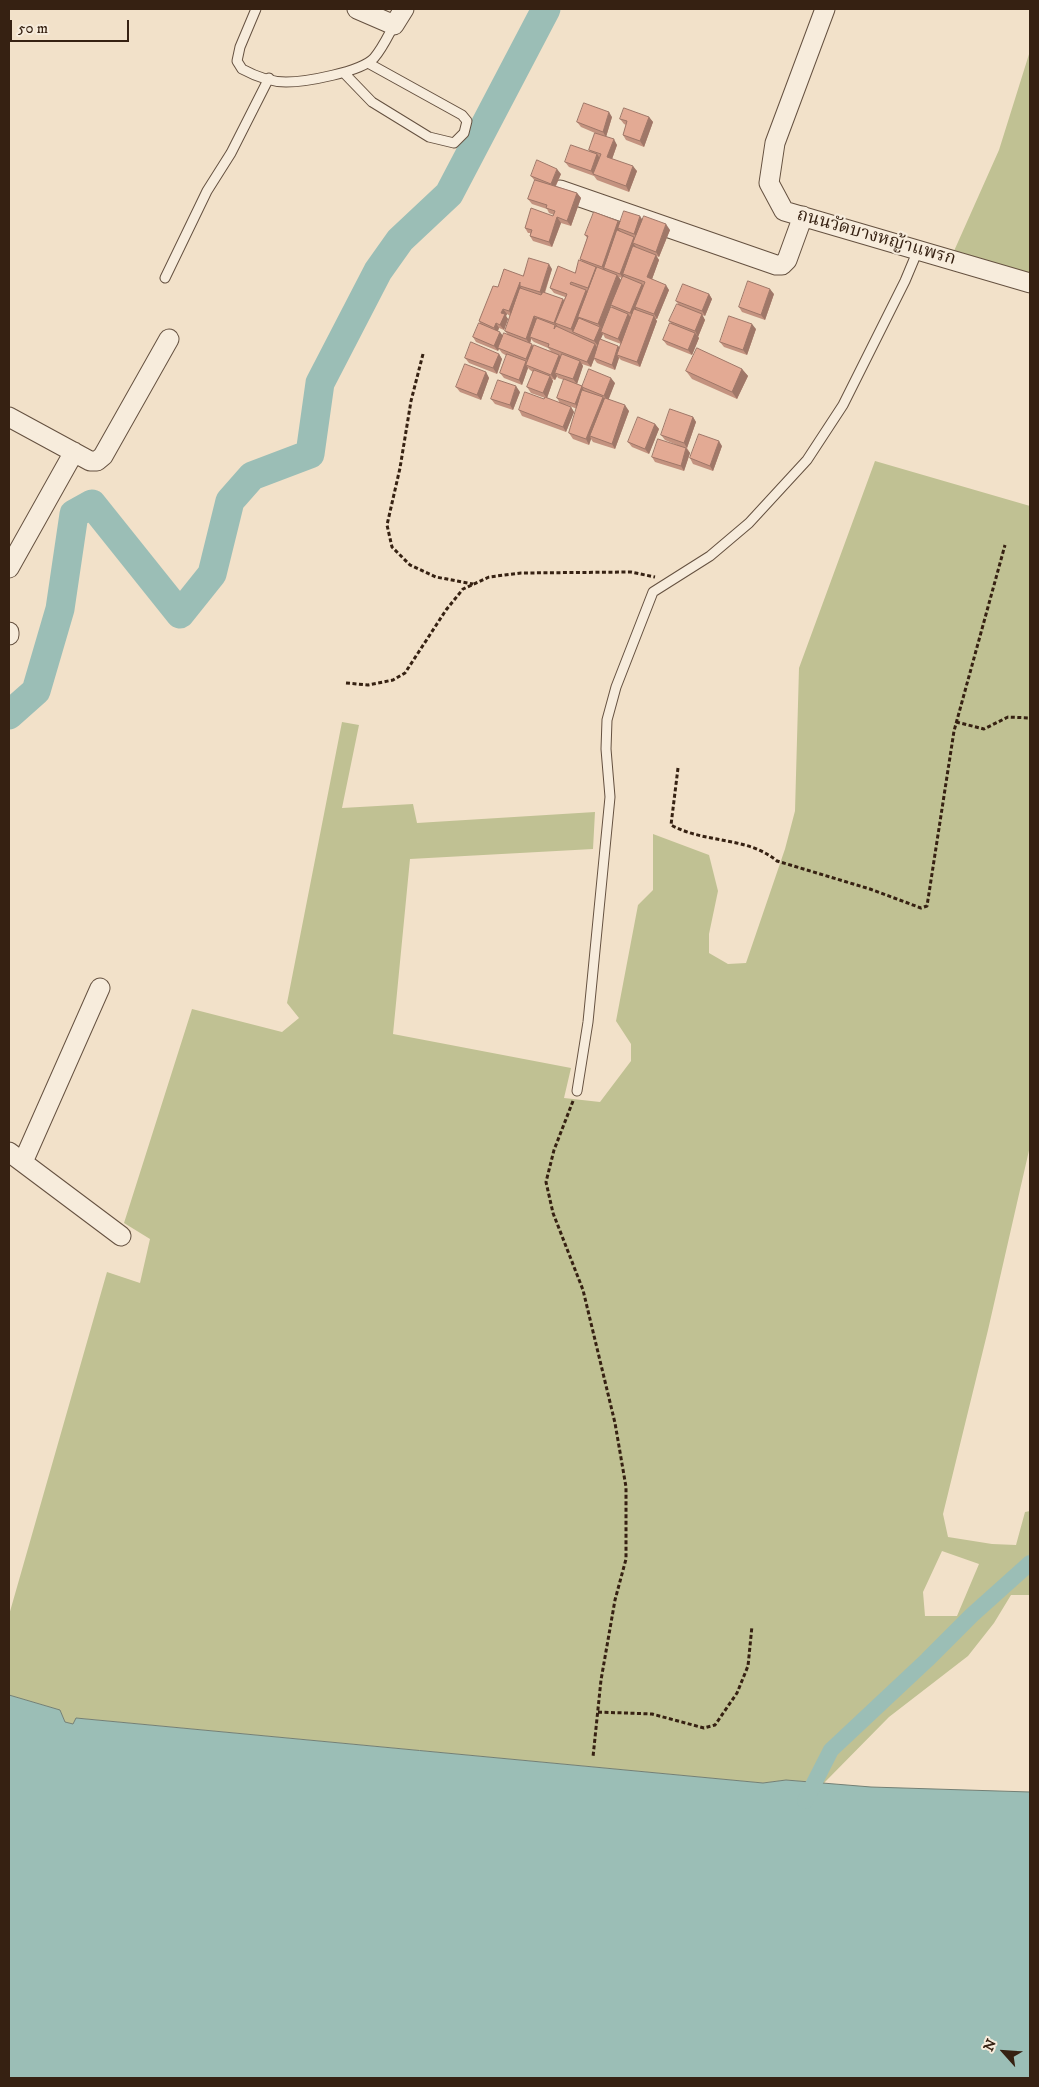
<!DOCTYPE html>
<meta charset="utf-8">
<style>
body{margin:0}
#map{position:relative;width:1039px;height:2087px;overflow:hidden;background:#f2e1c9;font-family:"IM FELL DW Pica",serif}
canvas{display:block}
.frame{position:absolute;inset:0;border:10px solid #362112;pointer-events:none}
.north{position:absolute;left:979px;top:2027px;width:50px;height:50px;-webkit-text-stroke:4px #f7ecdc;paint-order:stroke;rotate:296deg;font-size:14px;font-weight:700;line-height:20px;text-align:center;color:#362112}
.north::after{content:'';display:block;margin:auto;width:18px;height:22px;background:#362112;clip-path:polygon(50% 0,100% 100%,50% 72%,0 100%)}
.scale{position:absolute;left:10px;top:20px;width:119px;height:22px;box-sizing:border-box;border:2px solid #362112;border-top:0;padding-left:6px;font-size:15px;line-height:18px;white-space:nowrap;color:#362112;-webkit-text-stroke:4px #f7ecdc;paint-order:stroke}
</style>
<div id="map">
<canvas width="1039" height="2087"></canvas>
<div class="frame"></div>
<div class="north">N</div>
<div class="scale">50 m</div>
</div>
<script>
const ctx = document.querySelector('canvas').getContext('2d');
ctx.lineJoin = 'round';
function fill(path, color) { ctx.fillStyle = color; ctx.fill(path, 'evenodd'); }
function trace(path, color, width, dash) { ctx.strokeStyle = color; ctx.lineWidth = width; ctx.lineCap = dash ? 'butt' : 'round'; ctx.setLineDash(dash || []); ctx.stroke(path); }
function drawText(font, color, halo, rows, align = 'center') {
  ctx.font = font + ' "IM FELL DW Pica","Noto Serif Thai",serif'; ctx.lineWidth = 4.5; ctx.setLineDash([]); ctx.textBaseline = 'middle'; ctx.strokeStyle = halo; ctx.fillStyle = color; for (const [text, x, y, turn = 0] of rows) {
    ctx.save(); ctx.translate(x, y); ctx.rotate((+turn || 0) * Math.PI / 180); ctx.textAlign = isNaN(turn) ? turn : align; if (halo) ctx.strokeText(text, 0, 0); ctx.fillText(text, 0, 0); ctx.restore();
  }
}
fill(new Path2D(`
 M1030,51V279L954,251L999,150Z
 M875,461L1030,506V1146L988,1330L943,1514L948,1537L992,1544L1016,1545L1025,1512L1030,1511V1595H1011L994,1623L968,1656L889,1717L824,1783L786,1780L763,1783L77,1718L73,1724L65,1722L60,1710L9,1695V1615L107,1272L140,1283L150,1239L124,1223L192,1009L282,1032L299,1018L287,1003L342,722L359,725L342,808L413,804L417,823L595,812L593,849L410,859L393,1034L571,1068L564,1098L600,1102L631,1061V1044L616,1021L638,905L653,890V834L709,855L718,891L709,934V953L728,964L746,963L785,849L795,811L799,668ZM942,1551L979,1564L957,1616H925L923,1592Z`), '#c0c193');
const water = new Path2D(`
 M9,1695L60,1710L65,1722L73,1724L76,1718L763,1783L786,1780L871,1787L1030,1792V2078H9Z`);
fill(water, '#9bbeb6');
trace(water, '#737f74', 1);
trace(new Path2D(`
 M805,1801L831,1750L927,1660L972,1615L1030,1563`), '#9bbeb6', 16);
trace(new Path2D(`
 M9,715L36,691L60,609L74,514L92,504L180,614L212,574L230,501L252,476L310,454L320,383L378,271L400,240L449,194L546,9`), '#9bbeb6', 29);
const lane = new Path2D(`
 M256,9L240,47L237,61L242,69C255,76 272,82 286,82C306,82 361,72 374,58C382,49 388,36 394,25
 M344,73L372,102L429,137L454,143L464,133L467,121L462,115L368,63
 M165,278L207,191L231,153L269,78
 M577,1091L588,1022L610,797L606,749L607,720L616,687L653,592L710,556L749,523L807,460L843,405L905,281L918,250`);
const street = new Path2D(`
 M357,9L394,25L404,9
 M825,9L775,143L769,183L784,211L1030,283
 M560,190L776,265H782L787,260L803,216
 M9,417L90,461H97L103,456L169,339
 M9,568L74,452
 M9,632V635
 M9,1152L121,1236
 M23,1162L100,988`);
trace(lane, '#655140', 11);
trace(street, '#655140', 21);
trace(new Path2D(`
 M423,354L411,401L400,468L387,525L392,547L410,565L436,577L473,584
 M346,683L368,685L393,680L405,673L446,610L463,589L489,577L521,573L631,572L655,577
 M956,722L984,729L1008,717L1030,718
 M678,768L671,825C706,844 747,836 777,861L870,889L921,908L927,906L954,731L1005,545
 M573,1101L554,1150L546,1182L553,1213L583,1290L615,1423L626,1487V1559L615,1600L601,1680L593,1757
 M598,1712L652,1714L704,1728L715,1725L737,1693L748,1666L752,1626`), '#362112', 3, [4, 2.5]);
trace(lane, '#f7ecdc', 9);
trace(street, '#f7ecdc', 19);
fill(new Path2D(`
 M612,117L606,137L617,145L612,159L637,171L629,192L597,180L594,176L569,167L565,162L591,152L589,150L595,133L581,127L577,122Z
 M649,117L653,122L644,147L626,140L623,135L626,125L624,124L620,119Z
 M561,174L556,186L577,193L581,198L571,226L561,223L552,247L533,241L530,236V233H528L525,228L553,216L554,215L549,213L547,209L532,204L528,199L535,181L531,176Z
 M642,219L670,230L659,257L656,256L659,260L652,279L669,290L657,319H655L657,321L640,367L621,360L619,358L615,370L597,363L594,359L591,367L582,364L583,366L577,384L582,386L615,383L608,399L629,411L615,449L593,442L591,439L589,445L573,439L569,433L577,409L565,404L571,407L574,412L566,432L522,416L519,410L544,399L545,398L531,393L527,387L533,372L530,370L528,368L522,385L504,378L500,373L507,356L502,353L499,349L498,351L476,342L473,337L480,323L479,321L498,287L552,269L545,293L563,299L564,301L565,297L554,293L550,288L575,273L582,261L580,259L587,238L585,235L618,221L620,223ZM619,277L622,278L613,299L621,280ZM611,306L613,308L602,330V329ZM507,314L510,316L505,331L508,335L503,336L498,331L499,328L504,330L508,319L506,316ZM603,334L605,338L621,344L620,348L618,346L600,339ZM531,339L534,342L548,348L551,351L533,346L530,344ZM557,376L558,378L564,380L557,398L560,403L547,398L553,381L552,379L555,380Z
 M709,294L712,299L705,316L702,315L705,320L698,337L697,336L699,338L692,355L667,345L663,340L671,323L669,321L679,305L676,301Z
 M774,294L765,320L742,312L739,307Z
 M756,329L747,355L724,347L720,342Z
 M499,354L502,359L497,374L469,363L465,358Z
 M742,369L748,376L737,399L692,379L686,371Z
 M486,372L489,378L481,400L460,392L456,387Z
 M520,392L513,410L495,404L491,399Z
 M693,417L696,422L687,448L690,453L684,471L655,462L652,457L677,445L665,440L661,435Z
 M655,424L659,429L649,454L632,447L628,442Z
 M722,446L713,471L693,464L690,458Z`), '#c3927f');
fill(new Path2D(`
 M609,112L612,117L606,137L603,132Z
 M649,117L653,122L644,147L640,141Z
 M614,139L617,145L611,162L607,157Z
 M597,154L601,160L594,175L591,171Z
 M633,166L637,171L629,192L626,186Z
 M557,169L561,174L554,189L551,184Z
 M577,193L581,198L571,226L567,221Z
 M640,216L644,222L638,239L634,234Z
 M557,217L561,223L552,247L549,242Z
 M618,221L622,226L618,228L620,231L604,268L606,271L605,272L602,267Z
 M666,224L670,230L659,257L656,252Z
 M634,237L638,242L633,243L636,247L623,274L625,277L624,279L620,274Z
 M656,255L659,260L651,282L647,277Z
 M549,264L552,269L543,297L540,292Z
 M596,267L599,272L591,293L588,288Z
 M617,275L621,280L602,329L598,324Z
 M520,282V286L523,290L512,316L509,311Z
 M642,284L646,289L635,307L637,310L634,318L630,313Z
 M666,285L669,290L657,319L654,314Z
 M770,289L774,294L765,320L761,315Z
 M586,290L590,295L578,317L580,320L574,333L571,329Z
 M709,294L712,299L705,316L702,311Z
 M563,299L566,304L555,323L558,327V329L554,323Z
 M503,309L507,314L506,316L508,319L504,330L500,325L501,313Z
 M628,314L632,319L622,344L618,339Z
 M702,314L705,320L698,337L695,331Z
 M534,316L538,321L530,337L531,339L530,344L526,339Z
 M654,316L657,321L640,367L637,362Z
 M496,323L499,328L497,333L494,328Z
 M752,324L756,329L747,355L743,350Z
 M600,327L604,332H601L603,334L598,346L594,341Z
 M500,332L504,337L498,351L494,346Z
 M695,333L699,338L692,355L688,350Z
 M532,344L535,350L529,365L526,359Z
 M595,344L598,349L591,367L587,362Z
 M618,346L622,351L617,355L619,358L615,370L612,365Z
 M499,354L502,359L497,374L493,368Z
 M559,355L563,360L555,373L557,376L555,380L551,375Z
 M526,361L529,366L526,365L528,368L522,385L519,380Z
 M580,361L583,366L577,384L573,379Z
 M742,369L748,376L737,399L732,392Z
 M486,372L489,378L481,400L477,395Z
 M550,376L553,381L547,398L543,393Z
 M611,378L615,383L608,401L604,396Z
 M516,386L520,392L513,410L510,405Z
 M582,386V387L585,392L579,409L575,404Z
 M603,397L606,402L590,436L591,439L589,445L586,439Z
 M625,405L629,411L615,449L612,444Z
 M571,407L574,412L566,432L563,427Z
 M693,417L696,422L687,448L684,443Z
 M655,424L659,429L649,454L645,449Z
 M719,441L722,446L713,471L710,466Z
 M686,448L690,453L684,471L681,466Z`), '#9f7768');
const building = new Path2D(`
 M584,103L609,112L603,132L577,122Z
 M624,108L649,117L640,141L623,135L627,121L620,119Z
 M595,133L614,139L607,157L633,166L626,186L593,174L601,154L589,150Z
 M571,145L597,154L591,171L565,162Z
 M537,160L557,169L551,184L531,176Z
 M535,180L577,193L567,221L557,217L549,242L530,236L532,230L525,228L531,208L553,216L555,211L546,208L547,205L528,199Z
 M624,211L640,216L634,234L618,228Z
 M594,212L618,221L602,267L580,259L588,236L585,235Z
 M644,216L666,224L656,252L633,243Z
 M617,230L634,237L620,274L604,268Z
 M633,246L656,255L647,277L666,285L654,314L635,307L645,282L623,274Z
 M529,258L549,264L540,292L520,286V282L509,311L503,309L501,313L505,314L500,325L496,323L494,328L479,321L493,286L498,287L504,269L523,276Z
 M579,260L596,267L588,288L571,282L570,284L586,290L571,329L555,323L567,294L550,288L558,266L575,273Z
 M597,267L617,275L598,324L578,317Z
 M623,276L642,284L630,313L611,305Z
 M748,281L770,289L761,315L739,307Z
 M683,284L709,294L702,311L676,301Z
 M520,288L541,295L543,292L563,299L554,323L534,316L526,339L505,331Z
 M677,304L702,314L695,331L669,321Z
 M611,307L628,314L618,339L601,332Z
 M634,309L654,316L637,362L617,355Z
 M729,316L752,324L743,350L720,342Z
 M537,318L555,325L554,329L556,326L595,344L587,362L548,347L549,344L530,337Z
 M579,318L600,327L594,341L573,332Z
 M479,323L500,332L494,346L473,337Z
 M670,323L695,333L688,350L663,340Z
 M504,333L532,344L526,359L498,348Z
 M600,339L618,346L612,365L594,358Z
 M471,342L499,354L493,368L465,358Z
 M534,345L559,355L551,375L526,365Z
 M697,348L742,369L732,392L686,371Z
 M507,354L526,361L519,380L500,373Z
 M562,354L580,361L573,379L555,373Z
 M465,364L486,372L477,395L456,387Z
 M589,369L611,378L604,396L582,387Z
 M534,370L550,376L543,393L527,387Z
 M564,379L582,386L575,404L557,398Z
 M498,380L516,386L510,405L491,399Z
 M582,390L603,397L586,439L569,433Z
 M525,392L544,399L545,397L571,407L563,427L519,410Z
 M605,398L625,405L612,444L590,436Z
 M670,409L693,417L684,443L661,435Z
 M638,417L655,424L645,449L628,442Z
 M699,434L719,441L710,466L690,458Z
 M658,439L686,448L681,466L652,457Z`);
fill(building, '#e3aa94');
trace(building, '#9f7768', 1);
drawText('18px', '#362112', '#f7ecdc', [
 ["ถนนวัดบางหญ้าแพรก",876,238,16]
]);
</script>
